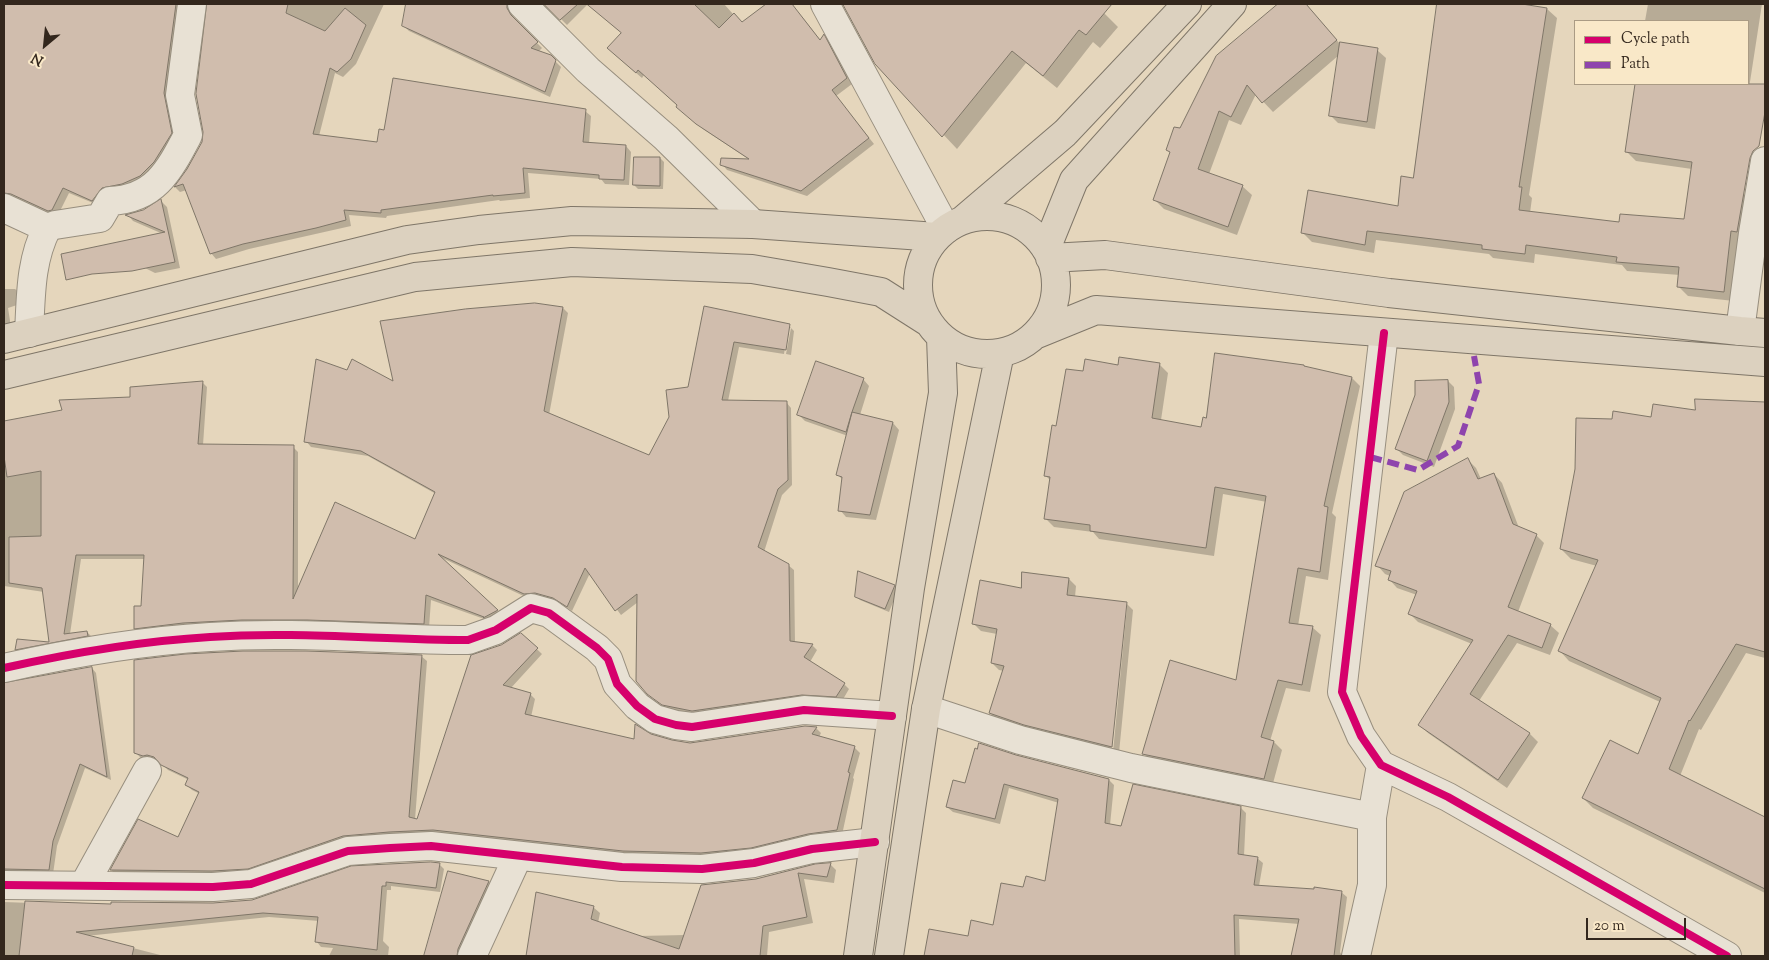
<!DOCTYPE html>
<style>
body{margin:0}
#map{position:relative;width:1769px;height:960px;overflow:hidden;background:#e5d6bc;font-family:"Sorts Mill Goudy",serif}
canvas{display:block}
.frame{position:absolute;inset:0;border:5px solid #33271d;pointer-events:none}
.legend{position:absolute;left:1574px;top:20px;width:175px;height:65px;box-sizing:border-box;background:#f9e8c8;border:1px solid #aa9b84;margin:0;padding:6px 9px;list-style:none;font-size:15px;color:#33271d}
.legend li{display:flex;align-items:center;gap:10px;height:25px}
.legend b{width:25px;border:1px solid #aa9b84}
.north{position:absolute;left:20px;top:20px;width:50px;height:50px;-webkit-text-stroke:4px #f9e8c8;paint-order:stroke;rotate:208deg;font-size:14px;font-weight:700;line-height:20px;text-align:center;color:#33271d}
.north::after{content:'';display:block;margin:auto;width:18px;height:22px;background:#33271d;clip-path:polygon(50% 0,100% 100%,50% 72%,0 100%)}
.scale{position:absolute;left:1586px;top:918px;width:100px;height:22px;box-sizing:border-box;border:2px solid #33271d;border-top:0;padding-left:6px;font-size:15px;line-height:18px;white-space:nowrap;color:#33271d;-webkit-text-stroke:4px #f9e8c8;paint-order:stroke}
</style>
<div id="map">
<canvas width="1769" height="960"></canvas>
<div class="frame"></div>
<ul class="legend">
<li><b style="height:6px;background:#d6006c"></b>Cycle path</li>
<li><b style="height:6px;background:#8e44ad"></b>Path</li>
</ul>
<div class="north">N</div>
<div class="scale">20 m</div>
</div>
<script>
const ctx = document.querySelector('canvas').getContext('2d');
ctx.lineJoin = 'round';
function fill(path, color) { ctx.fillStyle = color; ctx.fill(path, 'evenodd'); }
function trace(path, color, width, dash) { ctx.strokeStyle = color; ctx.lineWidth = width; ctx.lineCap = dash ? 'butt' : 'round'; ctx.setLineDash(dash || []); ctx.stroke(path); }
fill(new Path2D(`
 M4,4H183L177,139L160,167L98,205L69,193L58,215L54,216L17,199L4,198V164L16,144L4,140V71L7,57L4,56Z
 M208,4H384L356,64L343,77L335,73L319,136L378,144L585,111L591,116L589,144L626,146L631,152L629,185L605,184L601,179L528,173L530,198L500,201L499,200L387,216L386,218L349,215L351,226L249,249L216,259L211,253L187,190L180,192L175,187L203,143Z
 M407,4H513L512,14L516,22L542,48L538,52L550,56L561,67L550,97L409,31L404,26Z
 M546,4H724L742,24L768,4H788L796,14L798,13L803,18L821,41L824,36L829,41L852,84L836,96L874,144L807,196L727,170L722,164L750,160L703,129L644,75L642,78L614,54L622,33L588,4L567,25Z
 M844,4H1109L1103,12L1118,27L1100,48L1093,42L1057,88L1026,63L957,149L876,63Z
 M1280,4H1306L1340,44L1377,50L1386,58L1375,129L1338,123L1330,115L1339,55L1273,112L1256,94L1241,125L1229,120L1209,174L1242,186L1252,195L1237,235L1164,209L1155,200L1171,153L1168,150L1181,130L1217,57Z
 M1438,4H1514L1547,9L1557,18L1529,195L1532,198L1530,213L1620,224L1686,221L1692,169L1636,161L1626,151L1636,84H1748V21H1645L1648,4H1762L1733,192L1743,194L1753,203L1734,301L1688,296L1678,286L1680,275L1627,271L1622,265L1535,254L1534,263L1493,258L1489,254L1376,240L1374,253L1312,242L1302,232L1399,207L1415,179Z
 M660,158L664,162L663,189H638L634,185Z
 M161,201L167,207L180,268L155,273L111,251L163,234L133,221L128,215L144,211Z
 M4,289H15L21,294L20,304L8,308L11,327L4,330Z
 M705,307L789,326L794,331L791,355L786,354L791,328H788L784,354L739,347L728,401L786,402L791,408L792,485L782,495L764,552L788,565L794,570L795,643L812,645L817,650L810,662L844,684L849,689L842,701L698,716L668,710L654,699L638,602L621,615L590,573L572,611L560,603L541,598L530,599L440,557L502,616L487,620L431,600L429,628L141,633L136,628L142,607L145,559H81L70,634L87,632L92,637L22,654L17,649L50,643L44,592L4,586V430L202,382L207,387L203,445L293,447L298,452V591L416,541L436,494L368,456L311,447L306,441L347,371L395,384L563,308L568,313L549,415L650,457L689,388ZM74,637L75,639L53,644V641Z
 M1159,364L1168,373L1161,420L1202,428L1208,419L1352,378L1360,386L1332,513L1336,517L1328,580L1306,576L1298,626L1312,627L1321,635L1310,692L1286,688L1270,741L1274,742L1282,750L1272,787L1152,762L1144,754L1237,682L1267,502L1223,494L1214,556L1099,539L1093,532L1054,527L1046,519L1051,481L1046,476L1057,427L1084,373L1119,366Z
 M863,379L869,386L860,415L893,423L899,430L876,520L846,517L840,510L843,480L838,475L848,436L805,421L799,415Z
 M1448,381L1454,387L1455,409L1434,467L1403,455L1396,448Z
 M1696,400L1765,403V658L1746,653L1701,730L1699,729L1680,776L1765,819V893L1593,808L1583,798L1639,756L1660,702L1569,661L1559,650L1597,566L1571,559L1561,549L1613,420L1653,419L1696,412Z
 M1468,460L1476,468L1481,479L1494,474L1502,483L1519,528L1536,535L1544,543L1518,612L1550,625L1559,633L1550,655L1517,643L1479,701L1530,734L1538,742L1507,788L1428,733L1420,725L1472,644L1418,622L1410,614L1417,595L1397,588L1389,579L1390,576L1385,574L1377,565Z
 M1023,574L1069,579L1076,586L1075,597L1126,603L1133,610L1119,753L1113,752L1127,607H1125L1111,751L997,720L990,713L1004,671L999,670L992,663L997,634L981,631L974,624L1022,589Z
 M894,587L898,590L889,612L860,600L856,596Z
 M521,634L542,654L510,689L530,694L535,699L531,717L636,741L650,735L672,741L690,744L816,728L821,733L819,737L855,748L860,753L853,778L854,779L842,835L707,858L629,856L436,835L254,873L117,875L111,870L139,820L179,839L200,794L192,790L186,784L189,780L168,770L160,762L153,760L149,761L141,758L135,752L421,656L427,661L415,820H418L502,646Z
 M92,668L96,673L111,780L85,768L57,846L53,874L4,875V749L12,684Z
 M1016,756L1109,780L1114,785L1110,825L1121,828L1241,808L1246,813L1244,856L1257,858L1263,863L1259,886L1341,892L1347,897L1340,952L1342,956H1292L1299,924L1239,919L1240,956H927L931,930L969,937L994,927L1024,888L1046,882L1059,803L1009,788L1000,824L953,812L947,807L966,784Z
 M439,864L444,869L440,892L391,886V890H387L383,941L389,947L388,956H329L333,948L321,947L317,942L319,921L269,917L86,936L164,956H4V902L112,906L213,904L252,901Z
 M830,864L836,870L834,883L804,879L813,923L769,932L767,956H527L537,893L593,907L600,913L598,923L638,936L685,935L756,880Z
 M448,872L489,882L495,888L464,956H425Z`), '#0003');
const building = new Path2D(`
 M4,4H176L164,93L172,133L154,162L140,176L122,184L102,188L92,201L63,188L52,210L48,211L11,194L4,193Z
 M207,4H288L286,13L325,31L345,8L366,25L351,59L337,72L330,68L313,134L377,142L379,129L384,130L393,78L586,109L583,142L626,145L624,180L599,179V175L523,168L525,193L493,196V195L381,210V213L344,210L346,220L316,228L243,244L210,254L183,184L174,187L187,169L202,142L203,132L196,94Z
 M406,4H507V8L511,15L538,42L531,48L551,55L556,60L545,92L402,26Z
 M544,4H578L560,20Z
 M587,4H694L719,28L734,13L742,22L766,4H792L820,40L824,34L847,78L832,90L869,138L801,191L720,165L721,158L749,159L696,124L676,107L677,105L638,70L636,73L607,48L621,33Z
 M843,4H1112L1086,35L1079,30L1043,76L1012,51L942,137L875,64Z
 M1278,4H1306L1337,40L1262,103L1247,85L1231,117L1219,111L1198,169L1243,185L1228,227L1153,200L1170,152L1166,150L1174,127L1180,128L1216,56Z
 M1437,4H1522L1547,8L1519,187H1522L1519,210L1619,222L1620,214L1684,219L1692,162L1625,152L1635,84H1765V112L1759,146L1753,151L1750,158L1737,232L1731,231L1724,292L1677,287L1679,267L1616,262L1617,257L1526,245L1525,254L1482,249V245L1367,231L1365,245L1301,233L1308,190L1398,206L1401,176L1413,178Z
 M1340,42L1378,48L1367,122L1329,116Z
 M634,157H660V186L633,185Z
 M161,199L175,262L132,271L92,274L66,280L61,254L165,232L125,215L143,210Z
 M535,303L563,307L544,411L649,455L669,417L666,390L688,387L704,306L790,324L786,350L734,342L722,400L787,401L788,480L778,489L758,547L789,564L790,641L813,644L804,657L845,683L836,697L802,695L692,711L662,705L647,694L636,681L637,594L615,611L585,568L567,607L553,598L535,593L524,594L438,554L498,610L483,618L484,617L426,595L424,624L307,620H242L183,623L134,629V606H141L144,555H76L64,634L87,631L88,636L15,650L17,639L49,642L42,588L9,583V537L41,536V471L7,477L4,456V421L62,410L59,400L130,397V387L203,381L198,444L294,445L293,599L335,502L415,539L435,492L361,451L304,442L316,359L347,370L352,359L393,381L380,321L465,309Z
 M1215,353L1304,365V366L1352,377L1324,506L1328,507L1320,572L1298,568L1289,623L1313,626L1302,685L1278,680L1261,737L1274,741L1264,779L1142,754L1170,660L1236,680L1266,496L1215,487L1206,548L1090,531V525L1044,519L1050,477L1044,476L1052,425L1056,426L1066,369L1083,371L1085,359L1118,365L1119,357L1160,363L1152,418L1201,427L1203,417L1206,418Z
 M816,361L864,378L852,412L893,422L870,515L838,511L842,477L836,475L852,412L846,432L797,415Z
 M1448,380L1449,402L1427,461L1395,449L1415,395V381Z
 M1695,399L1765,402V652L1736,644L1690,721L1689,720L1669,769L1765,817V889L1582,798L1610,740L1638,754L1661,698L1558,651L1598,560L1560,549L1575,469L1576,418L1612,419L1613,411L1651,417L1653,404L1695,410Z
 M1468,458L1478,479L1494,473L1513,524L1537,534L1508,607L1551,624L1542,648L1508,635L1470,694L1530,733L1498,780L1418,725L1473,640L1408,614L1417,591L1388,580L1391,571L1375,566L1404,492Z
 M858,571L895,585L885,609L855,597Z
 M1022,572L1069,578L1067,595L1127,602L1112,747L1024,725L989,713L1004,666L991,663L997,629L972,624L980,580L1021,588Z
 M521,633L538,648L503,685L531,693L525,714L634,739L635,724L651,734L672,740L690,743L805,726L817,727L812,734L855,746L848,772L850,773L837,830L808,834L751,848L701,853L623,851L433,830L389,832L343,836L248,869L212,871L110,870L138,819L178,837L199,792L185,785L188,778L161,765L154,757L147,755L143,756L134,753V660L185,654L243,651H306L422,655L409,817L417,819L471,655L501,645Z
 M92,667L107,777L80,764L53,841L49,870L4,869V683Z
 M979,743L1016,755L1109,779L1105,823L1121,826L1133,784L1241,806L1238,854L1258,857L1254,885L1314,889V887L1342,891L1334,956H1291L1299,919L1234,915L1235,956H924L929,929L968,936L971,920L993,925L1001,883L1023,887L1026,876L1045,881L1058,799L1004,784L995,819L946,807L953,780L965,783L975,748L977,749Z
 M431,862L440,863L436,888L386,882V886H382L377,950L315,942L318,917L263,913L76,932L134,947L132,956H19L25,901L111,904V902L213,903L252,900L351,866Z
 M831,863L827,877L798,873L807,917L763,926L760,956H526L536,892L594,906L591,919L679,949L701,885L756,879L815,864Z
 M448,871L489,881L458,949L457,956H424Z`);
fill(building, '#d0bdad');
trace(building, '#7f7668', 1);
const minor = new Path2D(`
 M522,4L588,70L666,138L753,224
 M825,4L946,229
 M4,208L47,228
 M1740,331L1753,233L1765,161
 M29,333C31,297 30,261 47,228L55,225L100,218L110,201C155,199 169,171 188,135L180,95L192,4
 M1384,333L1342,692L1361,736L1381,765L1448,797L1727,956
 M4,668C71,653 141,641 210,637C296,631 382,640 468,640L496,630L531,608L549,613L597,648L608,659L617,684L637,706L655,719L676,725L692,727L804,710L892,716
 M926,709L1020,740L1131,768L1372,817
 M4,885L213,887L251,884L348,851L390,848L431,846L622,867L702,869L754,863L812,849L875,842
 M84,885L147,771
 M472,956L518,856
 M1356,956L1372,885V817L1381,765`);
const major = new Path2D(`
 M918 285a69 69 0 1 1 138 0a69 69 0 1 1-138 0Z
 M963,220L1065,133L1187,4
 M1046,249L1074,180L1232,4
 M1050,258L1105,255L1389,293L1740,331L1765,333
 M1037,334L1096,310L1765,362
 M4,339L407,240L479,230L572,221L753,224L937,237
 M4,375L415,277L572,262L752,269L828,282L881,292L928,322
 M858,956L910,588L943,393L941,337
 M889,956L926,709L1000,353`);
trace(minor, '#978e7e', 30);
trace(major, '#7f7668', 30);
trace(minor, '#e8e1d4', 28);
trace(major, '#dcd1bf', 28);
trace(new Path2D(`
 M1370,457L1418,470L1458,446L1479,384L1474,356`), '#8e44ad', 6, [12, 6]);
trace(new Path2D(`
 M1384,333L1342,692L1361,736L1381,765L1448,797L1727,956
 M4,668C71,653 141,641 210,637C296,631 382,640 468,640L496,630L531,608L549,613L597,648L608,659L617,684L637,706L655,719L676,725L692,727L804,710L892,716
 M4,885L213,887L251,884L348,851L390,848L431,846L622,867L702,869L754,863L812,849L875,842`), '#d6006c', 8);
</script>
